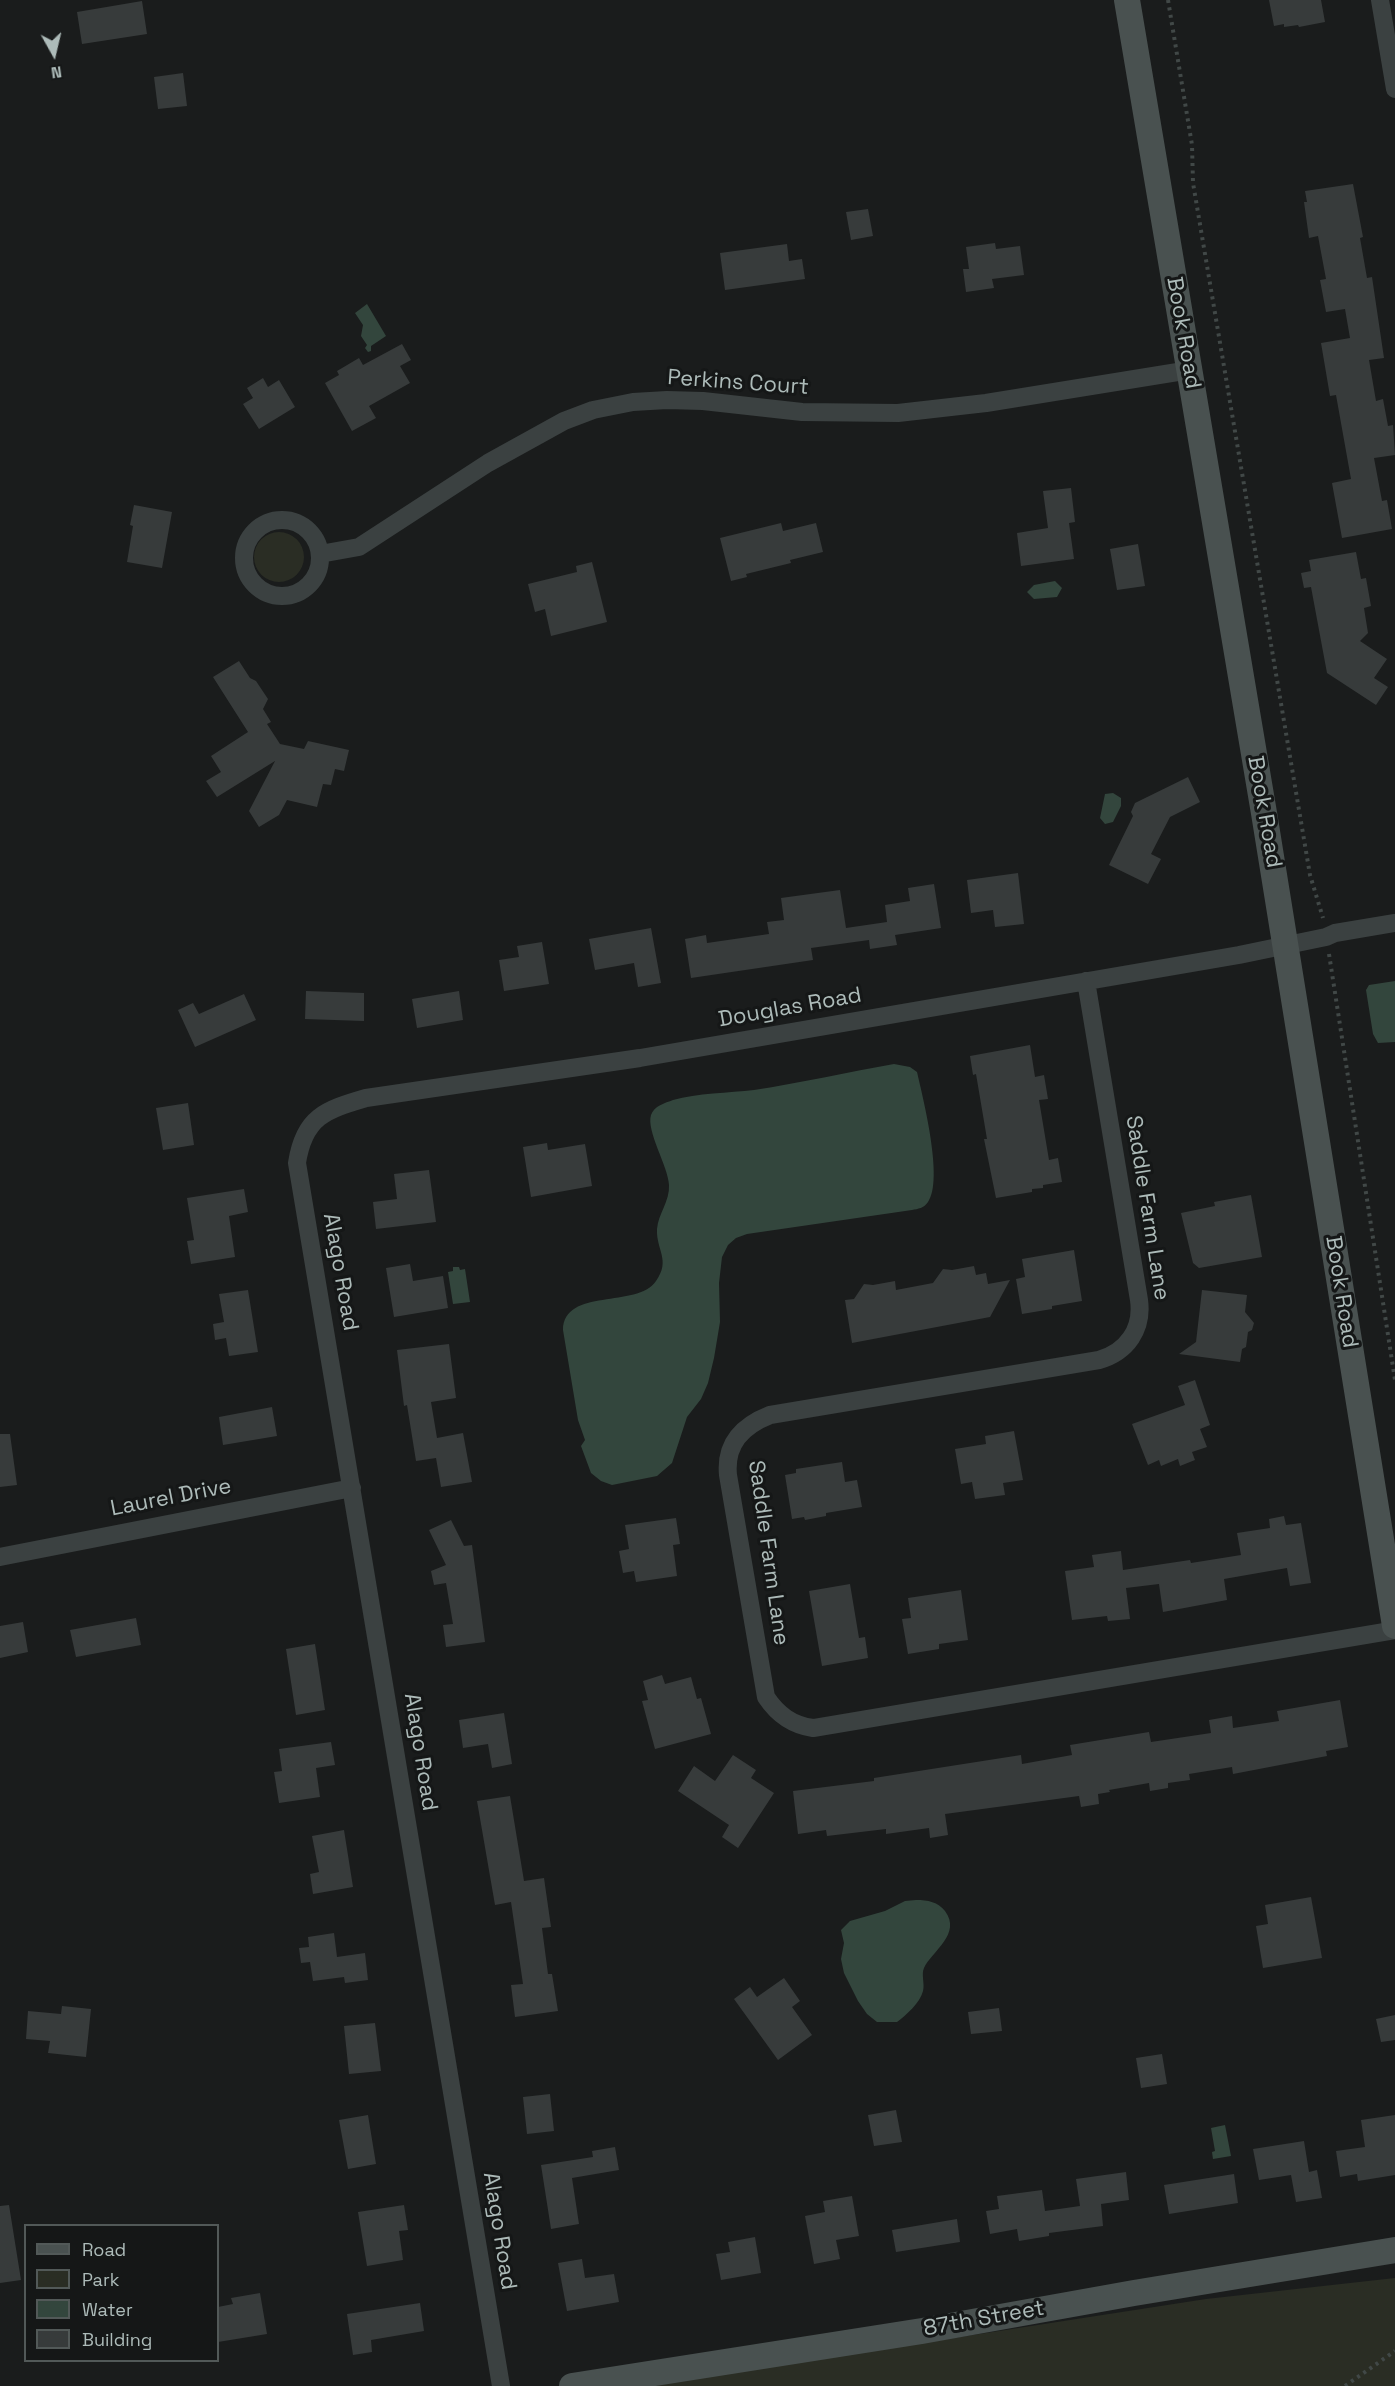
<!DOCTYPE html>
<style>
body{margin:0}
#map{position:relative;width:1395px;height:2386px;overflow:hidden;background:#1a1c1c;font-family:"Space Grotesk",sans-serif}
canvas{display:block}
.legend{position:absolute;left:24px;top:2224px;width:195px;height:138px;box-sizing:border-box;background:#151717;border:2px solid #525958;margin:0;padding:8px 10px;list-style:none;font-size:18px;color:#adbbb9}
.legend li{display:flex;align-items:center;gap:12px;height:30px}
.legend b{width:30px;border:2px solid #525958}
.north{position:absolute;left:24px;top:24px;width:60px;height:60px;-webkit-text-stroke:4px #151717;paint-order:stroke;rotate:172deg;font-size:16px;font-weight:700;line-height:24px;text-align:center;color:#adbbb9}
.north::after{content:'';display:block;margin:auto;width:21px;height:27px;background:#adbbb9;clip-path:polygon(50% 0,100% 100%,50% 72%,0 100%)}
</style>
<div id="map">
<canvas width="1395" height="2386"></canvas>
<ul class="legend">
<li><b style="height:8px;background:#495150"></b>Road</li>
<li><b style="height:16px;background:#2a2d24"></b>Park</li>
<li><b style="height:16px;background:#33463d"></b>Water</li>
<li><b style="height:16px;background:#373b3b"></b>Building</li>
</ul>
<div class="north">N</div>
</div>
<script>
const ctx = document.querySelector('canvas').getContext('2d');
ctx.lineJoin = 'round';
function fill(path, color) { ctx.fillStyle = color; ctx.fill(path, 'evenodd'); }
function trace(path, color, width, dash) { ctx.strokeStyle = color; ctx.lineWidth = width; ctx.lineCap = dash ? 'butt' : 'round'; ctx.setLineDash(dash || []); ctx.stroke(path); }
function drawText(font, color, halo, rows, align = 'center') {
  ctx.font = font + ' "Space Grotesk",sans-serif'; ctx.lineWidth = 6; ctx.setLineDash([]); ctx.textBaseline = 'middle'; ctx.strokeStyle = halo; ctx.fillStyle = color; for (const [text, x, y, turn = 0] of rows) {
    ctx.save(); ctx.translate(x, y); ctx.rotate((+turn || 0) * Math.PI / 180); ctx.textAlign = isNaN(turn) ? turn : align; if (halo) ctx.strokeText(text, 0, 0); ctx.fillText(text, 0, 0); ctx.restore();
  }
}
fill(new Path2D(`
 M254 557a25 25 0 1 1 50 0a25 25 0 1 1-50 0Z
 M1395,2278V2386H643L1206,2299Z`), '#2a2d24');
fill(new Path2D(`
 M367,304L386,336L371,346V351L368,352L365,348L367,345L361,336L363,325L355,313Z
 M1055,581L1062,588L1057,597L1034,599L1027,592L1034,585Z
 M1113,793L1121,798V806L1113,822L1105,824L1100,818L1105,794Z
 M1395,981V1042L1378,1043L1373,1034L1366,990L1369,985Z
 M894,1064L910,1067L917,1072C923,1098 944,1180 928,1202C924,1208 918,1209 912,1210L747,1234L736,1238L728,1245L722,1257L719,1283L720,1322L714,1358L708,1383L701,1399L687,1417L672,1463L657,1476L612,1485L601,1481L591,1473L581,1446L585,1440L578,1420L563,1330C564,1287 637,1309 656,1281C671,1260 656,1250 657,1229C658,1214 670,1201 669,1185C668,1166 646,1131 651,1115C654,1106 665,1103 673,1100C697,1093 729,1093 754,1090C801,1083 847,1072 894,1064Z
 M453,1267H459L460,1270L465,1269L470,1302L453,1304L448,1272L453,1271Z
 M916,1900C928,1900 938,1902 945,1911C962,1934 932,1951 924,1968C921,1974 925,1984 923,1991C920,2003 906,2015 897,2022H877L867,2014L858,2001L844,1973L841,1959L844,1943L841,1930L850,1921L885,1911L905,1901Z
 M1225,2125L1231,2156L1213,2159L1212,2152L1215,2151L1211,2128Z`), '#33463d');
fill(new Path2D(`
 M1269,0H1321L1325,22L1299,27L1298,25L1284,27V24L1274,26Z
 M142,1L147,34L82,44L77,12Z
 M183,73L187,106L158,109L154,77Z
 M1353,184L1363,237L1360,238L1367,278L1372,277L1384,358L1369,360L1376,401L1383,399L1388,426L1393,425L1395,455L1374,458L1382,501L1387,500L1392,529L1342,538L1332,483L1351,479L1336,395L1330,396L1321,343L1350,338L1345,309L1326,312L1320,280L1326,279L1318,236L1309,238L1304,202H1307L1305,191Z
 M868,209L873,236L851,240L846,212Z
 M995,243L996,249L1020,246L1024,275L992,279L994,288L966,292L963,269H969L966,247Z
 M787,244L789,261L802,259L805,279L725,290L720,253Z
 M402,344L411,360L400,366L410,383L369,406L376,418L352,431L325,383L339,375L337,371L359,358L363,365Z
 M263,378L268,387L279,380L295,407L259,429L243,404L253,398L247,388Z
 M1071,488L1075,522L1069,523L1074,559L1021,566L1017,533L1048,528L1043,491Z
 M134,505L172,512L162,568L127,562L133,526L130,525Z
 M781,523L783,531L816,523L823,552L790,560L791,563L746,574L747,577L731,581L720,538Z
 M1138,544L1145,586L1117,590L1110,549Z
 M1356,552L1361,579L1366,578L1371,606L1364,608L1368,633L1360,641L1387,659L1374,678L1388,687L1376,705L1327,673L1311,587L1304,588L1301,573L1311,571L1309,560Z
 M592,562L607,622L551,636L545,609L535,612L528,584L577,572L576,566Z
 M239,661L250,678L256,681L268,699L263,709L271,722L267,724L280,744L304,749L308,741L349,750L344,771L335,769L331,785L323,784L317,807L287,800L279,815L259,827L249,811L275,761L217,797L206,781L221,772L211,756L248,732L213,677Z
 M1188,777L1200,802L1170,817L1151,854L1161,859L1148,884L1109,865L1133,816L1131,812L1135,803Z
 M1018,873L1024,924L995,927L993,910L971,913L967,880Z
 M934,884L941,928L895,935L897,945L870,949L869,940L811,948L813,960L691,978L685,939L706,935L707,943L769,934L767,922L784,920L781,898L840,890L846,928L887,922L885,905L910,901L908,888Z
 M651,928L661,983L638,987L634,963L595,970L589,939Z
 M542,942L549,984L504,991L499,960L519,957L517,946Z
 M306,991L364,993V1021L305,1019Z
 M459,991L463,1020L417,1028L412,999Z
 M244,994L256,1020L195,1047L178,1010L193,1003L199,1014Z
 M1030,1045L1035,1077L1044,1075L1048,1099L1039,1100L1049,1160L1058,1158L1062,1182L1043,1185V1188L1032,1189V1192L996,1198L984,1139H987L976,1074L973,1075L970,1056Z
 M188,1103L194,1145L163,1150L156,1108Z
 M547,1143L548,1150L585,1144L592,1186L531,1197L523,1147Z
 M429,1170L436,1222L376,1229L373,1202L397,1199L394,1174Z
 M244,1189L248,1212L229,1216L235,1257L191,1264L187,1241L194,1240L187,1198Z
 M1251,1195L1262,1257L1199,1268L1193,1263L1181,1213L1215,1206L1214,1202Z
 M1074,1250L1082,1301L1052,1306V1309L1022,1314L1016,1279L1025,1277L1022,1259Z
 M410,1264L413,1281L443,1276L448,1308L394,1317L386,1268Z
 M974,1266L976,1275L986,1273L988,1284L1010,1280L990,1317L852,1343L845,1300L854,1299L864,1284L873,1285L895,1281L896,1290L933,1283L943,1269L952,1270Z
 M248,1290L258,1352L229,1356L226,1338L215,1340L213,1324L224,1322L219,1294Z
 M1202,1290L1247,1295L1245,1312L1254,1323L1252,1330L1248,1332L1246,1347L1242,1349L1240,1362L1179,1354L1196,1342Z
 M449,1344L456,1398L431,1402L437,1438L463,1433L472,1482L441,1487L436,1458L416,1461L407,1405L404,1406L397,1350Z
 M1195,1380L1210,1425L1200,1429L1207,1447L1192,1452L1195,1460L1180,1466L1178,1459L1161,1466L1159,1460L1148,1465L1132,1424L1185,1405L1178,1386Z
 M272,1407L277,1436L223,1445L219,1417Z
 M1014,1431L1023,1480L1003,1483L1005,1495L975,1499L972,1482L961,1484L955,1449L986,1444L985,1436Z
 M0,1434H10L17,1485L0,1487Z
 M842,1462L845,1482L857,1480L862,1507L826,1513V1516L805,1520L804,1517L792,1519L785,1475L796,1473V1469Z
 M1284,1516L1286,1525L1301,1523L1311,1583L1290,1586L1287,1568L1224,1579L1227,1600L1163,1612L1159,1584L1126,1588L1130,1619L1108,1621L1107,1616L1072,1620L1065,1571L1094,1567L1092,1555L1121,1551L1123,1570L1190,1560L1191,1563L1241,1555L1237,1533L1270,1528L1269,1519Z
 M676,1518L680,1544L673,1545L677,1576L636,1582L634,1571L623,1573L619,1551L629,1549L625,1525Z
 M451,1520L464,1546L472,1545L485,1642L446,1647L443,1625L453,1624L446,1583L434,1585L431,1571L446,1565L429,1530Z
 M850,1584L859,1638L865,1637L868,1658L822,1666L809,1591Z
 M961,1590L968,1640L939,1644V1649L908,1654L902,1619L911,1618L908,1598Z
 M136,1618L141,1645L76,1657L70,1630Z
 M23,1622L28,1652L0,1658V1626Z
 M315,1644L325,1710L296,1715L286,1649Z
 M662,1675L665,1684L691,1677L697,1699L701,1698L711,1734L655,1749L642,1701L648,1700L643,1681Z
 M1340,1700L1348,1747L1326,1751L1327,1756L1233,1774L1232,1767L1189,1774L1190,1780L1168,1783V1788L1150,1791L1149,1783L1109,1790L1110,1792L1098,1794L1099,1804L1081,1807L1079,1796L945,1814L948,1835L930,1838L929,1828L886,1834V1829L827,1836L826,1830L798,1834L793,1791L874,1781V1778L1021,1755L1022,1764L1072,1755L1070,1745L1149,1732L1151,1742L1211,1733L1209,1720L1232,1716L1233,1728L1279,1721L1277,1711Z
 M504,1713L512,1764L492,1768L488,1744L463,1748L459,1720Z
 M331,1742L335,1765L316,1768L320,1797L279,1803L274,1772L282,1771L279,1749Z
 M733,1755L756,1770L751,1778L774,1793L738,1848L722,1837L729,1825L678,1791L694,1766L715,1781Z
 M510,1796L524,1881L544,1878L551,1927L542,1928L548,1974H552L558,2011L515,2017L511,1985L523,1984L511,1902L495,1905L477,1801Z
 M344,1830L353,1887L313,1894L310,1874L319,1872L312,1836Z
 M1311,1897L1322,1958L1263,1968L1256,1926L1268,1924L1265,1905Z
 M334,1933L337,1957L365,1953L368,1980L345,1983L344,1977L313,1981L310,1962L301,1963L299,1948L309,1947L308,1937Z
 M784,1978L800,2001L792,2007L812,2035L778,2060L734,1999L750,1987L757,1997Z
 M62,2006L91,2009L86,2057L48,2053L50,2041L26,2039L28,2011L61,2014Z
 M999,2008L1002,2031L971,2034L968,2012Z
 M1395,2015V2040L1381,2042L1376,2019Z
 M375,2023L381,2071L349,2074L344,2026Z
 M1162,2054L1167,2084L1141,2088L1136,2058Z
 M550,2094L554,2131L527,2134L523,2097Z
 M896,2110L902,2142L874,2146L868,2115Z
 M368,2115L376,2164L348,2169L339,2120Z
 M1395,2115V2175L1358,2181L1357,2174L1340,2177L1336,2151L1365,2147L1361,2120Z
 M1304,2141L1309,2172L1317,2170L1322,2198L1296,2202L1291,2175L1259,2180L1253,2149Z
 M615,2147L619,2170L572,2178L579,2224L551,2229L541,2165L593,2157L592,2151Z
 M1126,2172L1129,2200L1101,2204L1103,2226L1049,2233V2236L1019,2241L1017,2229L990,2234L986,2211L999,2209L997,2196L1042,2190L1045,2211L1080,2206L1076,2179Z
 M1234,2174L1238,2203L1169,2214L1164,2185Z
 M852,2196L859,2236L836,2240L840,2259L814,2264L805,2216L825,2212L823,2201Z
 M9,2205L21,2280L0,2283V2206Z
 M404,2205L408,2230L399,2231L403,2260L367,2266L358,2212Z
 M957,2219L960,2242L896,2252L892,2230Z
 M755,2237L761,2273L721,2280L716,2254L730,2252L728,2242Z
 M582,2259L585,2278L614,2274L619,2302L567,2311L558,2263Z
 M260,2293L267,2334L218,2342V2307L233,2304L231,2298Z
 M420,2303L424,2331L371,2340L372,2352L353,2355L347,2314Z`), '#373b3b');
trace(new Path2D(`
 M1168,0L1192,145L1193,183L1310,875L1323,918
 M1329,954L1395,1380
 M1345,2386L1395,2351`), '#414847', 4, [3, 4.5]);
trace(new Path2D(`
 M1380,0L1395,89
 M244 558a38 38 0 1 1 76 0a38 38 0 1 1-76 0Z
 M320,554L359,547L488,463L564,421L593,410L633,402L667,400L703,401L802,412L898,413L986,403L1190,370
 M1086,981L1139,1300C1143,1329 1127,1352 1099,1360L770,1415C742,1426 725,1444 728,1475L766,1697C778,1715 792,1725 813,1728L1395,1630
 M0,1557L352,1488
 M501,2386L297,1163C304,1117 325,1110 366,1098L640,1058L1239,955L1326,937L1335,933L1395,923`), '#3b4141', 18);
trace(new Path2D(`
 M1127,0L1264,813L1395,1626
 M572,2386L922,2331L1134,2293L1395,2250`), '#495150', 26);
drawText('22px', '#adbbb9', '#151717', [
 ["Book Road",1183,333,80],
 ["Perkins Court",738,383,4],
 ["Book Road",1264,812,80],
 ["Douglas Road",790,1008,-10],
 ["Saddle Farm Lane",1147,1208,81],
 ["Alago Road",340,1272,80],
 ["Book Road",1341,1292,81],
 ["Laurel Drive",171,1498,-11],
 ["Saddle Farm Lane",768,1553,82],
 ["Alago Road",420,1752,81],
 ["Alago Road",499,2231,81],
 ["87th Street",984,2319,-10]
]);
</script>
